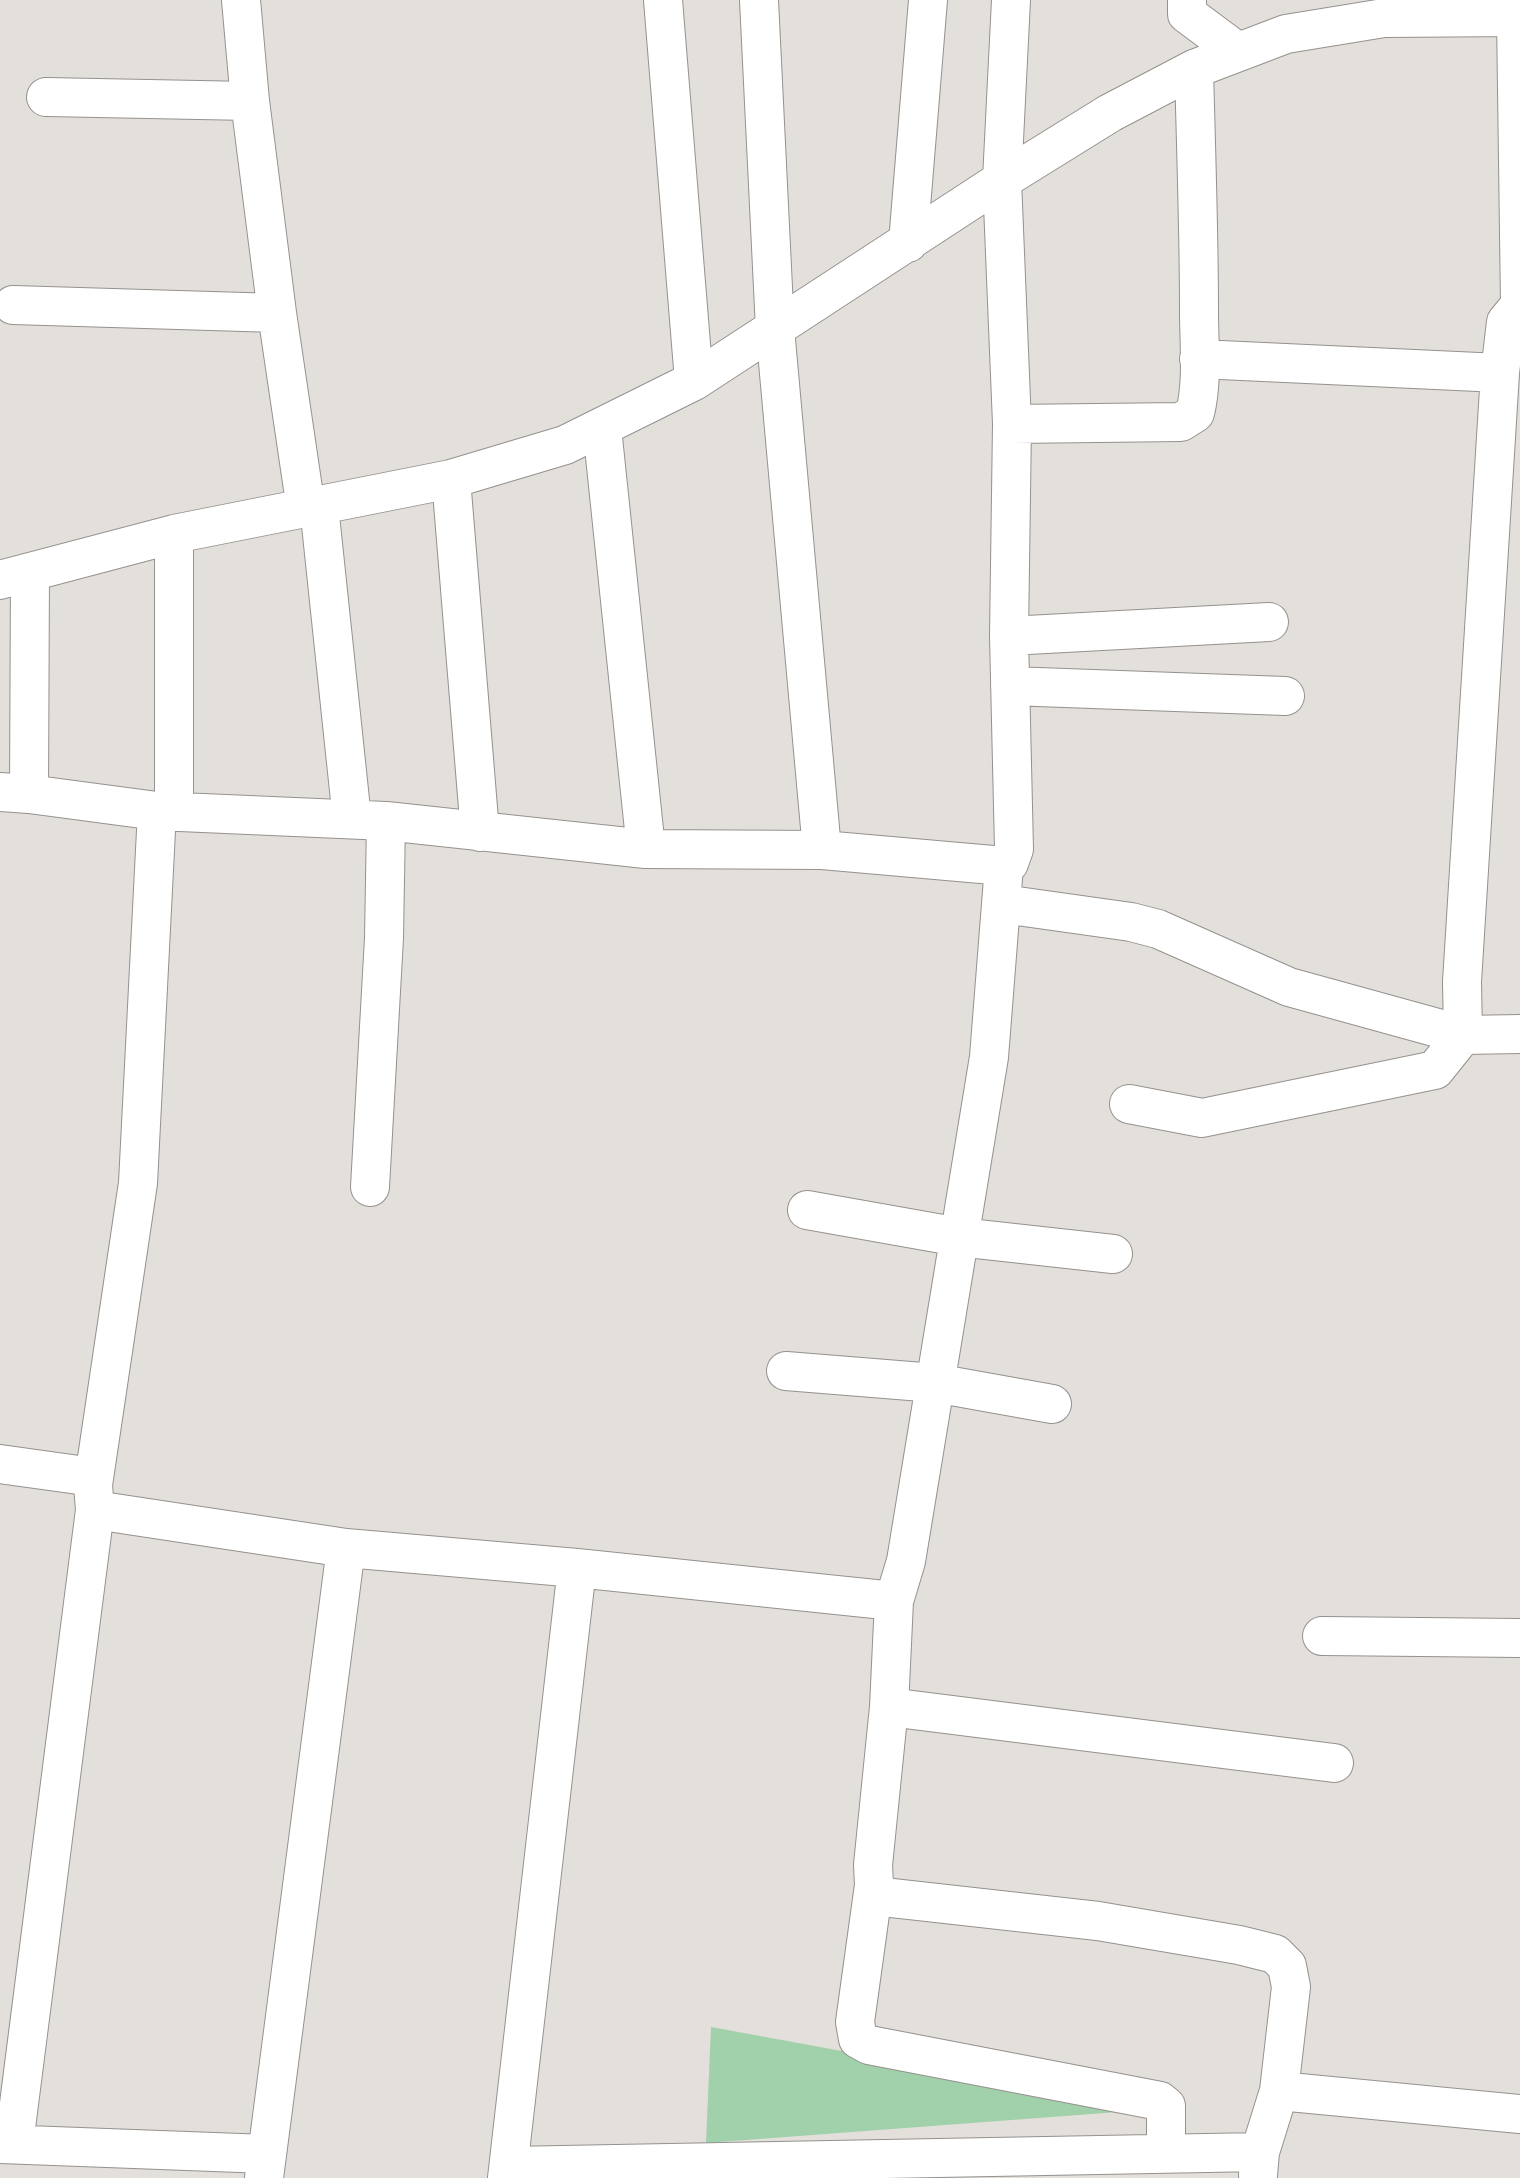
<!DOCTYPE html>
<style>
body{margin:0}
canvas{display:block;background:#e3dfdb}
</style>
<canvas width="1520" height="2178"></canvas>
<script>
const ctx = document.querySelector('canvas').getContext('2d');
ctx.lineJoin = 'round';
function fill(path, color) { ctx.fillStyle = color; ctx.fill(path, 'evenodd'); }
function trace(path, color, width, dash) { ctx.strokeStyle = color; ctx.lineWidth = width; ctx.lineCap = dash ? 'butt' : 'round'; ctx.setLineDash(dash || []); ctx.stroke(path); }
fill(new Path2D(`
 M711,2027L1158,2109L706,2143Z`), '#a1d1aa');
const minor = new Path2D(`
 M241,0L250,101L277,313L306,509
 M663,0L694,381
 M759,0L775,329L822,850
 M1011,0L1002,180L1012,424L1009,636L1014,849L1009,863L1004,866L989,1057L906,1561L894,1601L889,1707L873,1865L874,1885L883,1897L1098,1921L1239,1945L1275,1954L1287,1966L1291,1987L1279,2091L1260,2152
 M1187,0V14L1238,52
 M46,97L250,101
 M908,243L928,0
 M13,305L277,313
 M1199,359L1500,373
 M1012,424L1181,422L1195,413C1203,381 1199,344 1199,311C1199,230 1196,150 1194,69
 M602,428L646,849
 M451,479L480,832
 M319,506L352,819
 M0,580L174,534L451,479L565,445L694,381L1002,180L1110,113L1194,69L1286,34L1384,18L1520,17
 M1009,636L1269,622
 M1010,686L1285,696
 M0,792L29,794L157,811L386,821L646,849L822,850L1004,866
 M29,794L30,572
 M174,811V534
 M1003,904L1131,922L1158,929L1289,987L1463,1035L1520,1034
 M1129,1104L1202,1118L1435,1070L1463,1035L1462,982L1500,373L1506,322L1520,305L1516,17
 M370,1187L384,938L386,821
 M807,1210L959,1237L1113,1254
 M786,1371L935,1383L1052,1404
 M0,1464L86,1476L93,1485L95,1510L346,1548L577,1568L894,1601
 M93,1485L138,1183L157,811
 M1322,1636L1520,1638
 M889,1707L1334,1763
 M874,1885L855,2022L858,2039L869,2045L1160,2101L1166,2106V2153
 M1279,2091L1520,2114
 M14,2143L95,1510
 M0,2144L267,2154
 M509,2166L1260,2152L1258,2175
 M264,2178L346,1548
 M507,2178L577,1568`);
trace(minor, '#95918e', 40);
trace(minor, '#fff', 38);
</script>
